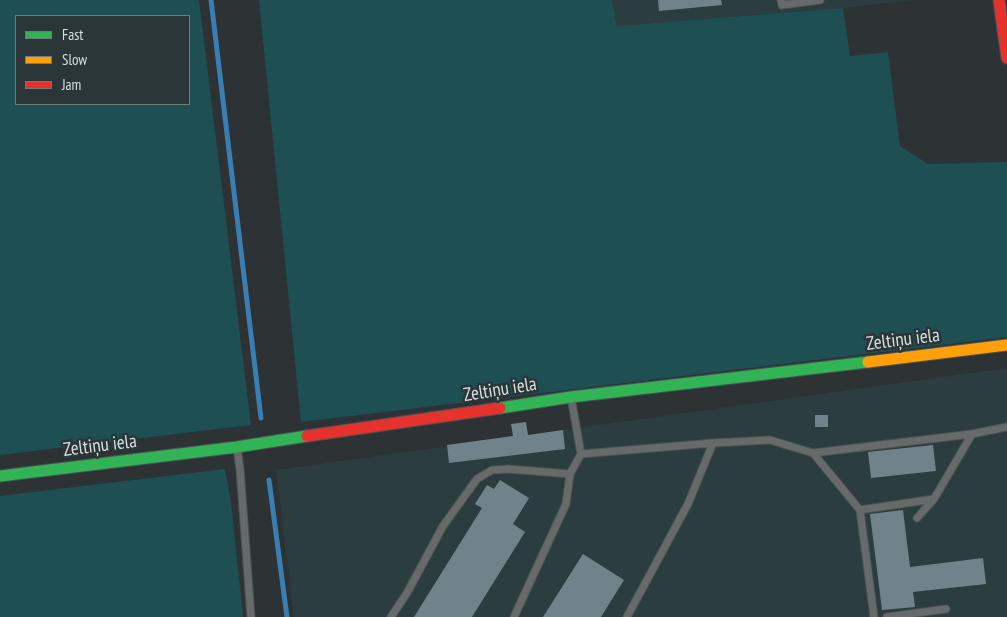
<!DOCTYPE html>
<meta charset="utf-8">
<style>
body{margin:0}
#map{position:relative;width:1007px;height:617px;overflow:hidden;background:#2d3334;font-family:"PT Sans Narrow",sans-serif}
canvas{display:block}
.legend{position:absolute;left:15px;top:15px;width:175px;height:90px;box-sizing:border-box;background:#2a3637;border:1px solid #707a7b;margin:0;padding:6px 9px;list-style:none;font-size:15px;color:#d8dfe0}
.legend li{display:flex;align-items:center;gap:10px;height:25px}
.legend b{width:25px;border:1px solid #707a7b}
</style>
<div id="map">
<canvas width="1007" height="617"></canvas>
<ul class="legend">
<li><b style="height:6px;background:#30b455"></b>Fast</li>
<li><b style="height:6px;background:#ff9f0a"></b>Slow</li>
<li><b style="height:6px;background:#e5322d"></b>Jam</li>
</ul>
</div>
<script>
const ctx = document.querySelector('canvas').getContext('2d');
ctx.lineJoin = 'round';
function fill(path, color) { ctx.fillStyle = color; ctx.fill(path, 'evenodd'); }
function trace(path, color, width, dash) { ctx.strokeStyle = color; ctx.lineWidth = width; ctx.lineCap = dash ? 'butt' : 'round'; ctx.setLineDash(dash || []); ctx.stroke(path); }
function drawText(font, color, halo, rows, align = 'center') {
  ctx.font = font + ' "PT Sans Narrow",sans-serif'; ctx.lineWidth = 5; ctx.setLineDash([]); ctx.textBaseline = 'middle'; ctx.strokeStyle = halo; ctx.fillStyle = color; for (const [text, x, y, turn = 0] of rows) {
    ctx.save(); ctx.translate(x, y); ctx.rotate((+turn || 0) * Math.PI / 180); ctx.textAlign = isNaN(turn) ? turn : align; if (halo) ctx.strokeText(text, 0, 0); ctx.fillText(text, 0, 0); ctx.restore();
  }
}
fill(new Path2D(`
 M612,0H914L843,8L617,26Z
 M1007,368V617H294L276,470Z`), '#2b3d3f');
fill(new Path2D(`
 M0,0H199L251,425L0,455ZM16,16H189V104H16Z
 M259,0H612L617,26L843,8L850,56L888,52L900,146L928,164L1007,162V337L301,422Z
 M225,469L231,502L243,617H0V496Z`), '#1e4f53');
trace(new Path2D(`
 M211,0L261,418
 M269,480L287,617`), '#397fb4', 5);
fill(new Path2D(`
 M658,0H721L722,5L659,11Z
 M815,415H828V427H815Z
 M526,422L528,435L563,430L565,449L449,463L447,445L513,436L511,424Z
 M933,445L936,471L871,478L868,452Z
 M500,480L529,498L513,524L525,532L472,617H414L482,508L475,504L487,485L494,489Z
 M903,510L910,567L983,558L986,584L913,592L915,607L882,610L870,514Z
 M583,554L624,580L601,617H543Z`), '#71838a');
const lane = new Path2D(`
 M781,0L782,5L820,0
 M237,448L240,469L251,617
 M813,453L972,434
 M581,454L713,443L770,440L813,453L860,510L934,499
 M860,510L874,617
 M917,518L934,499L972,434L1007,427
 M391,617L407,593L443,526L477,479L492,470L508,469L570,474
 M514,617L566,504L570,474L581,454L571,397
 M627,617L688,504L713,443
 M887,617L946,609`);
const fast = new Path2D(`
 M500,408L571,397L868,362
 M0,476L237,447L307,436`);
const slow = new Path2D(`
 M868,362L1007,345`);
const jam = new Path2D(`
 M999,0L1007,58
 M307,436L500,408`);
trace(lane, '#4c5253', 9);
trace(fast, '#4c5253', 13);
trace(slow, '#4c5253', 13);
trace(jam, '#4c5253', 13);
trace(lane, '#666a6a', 7);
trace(fast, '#30b455', 11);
trace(slow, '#ff9f0a', 11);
trace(jam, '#e5322d', 11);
drawText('19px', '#d8dfe0', '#2a3637', [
 ["Zeltiņu iela",903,340,-7],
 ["Zeltiņu iela",500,390,-9],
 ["Zeltiņu iela",100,446,-7]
]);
</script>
